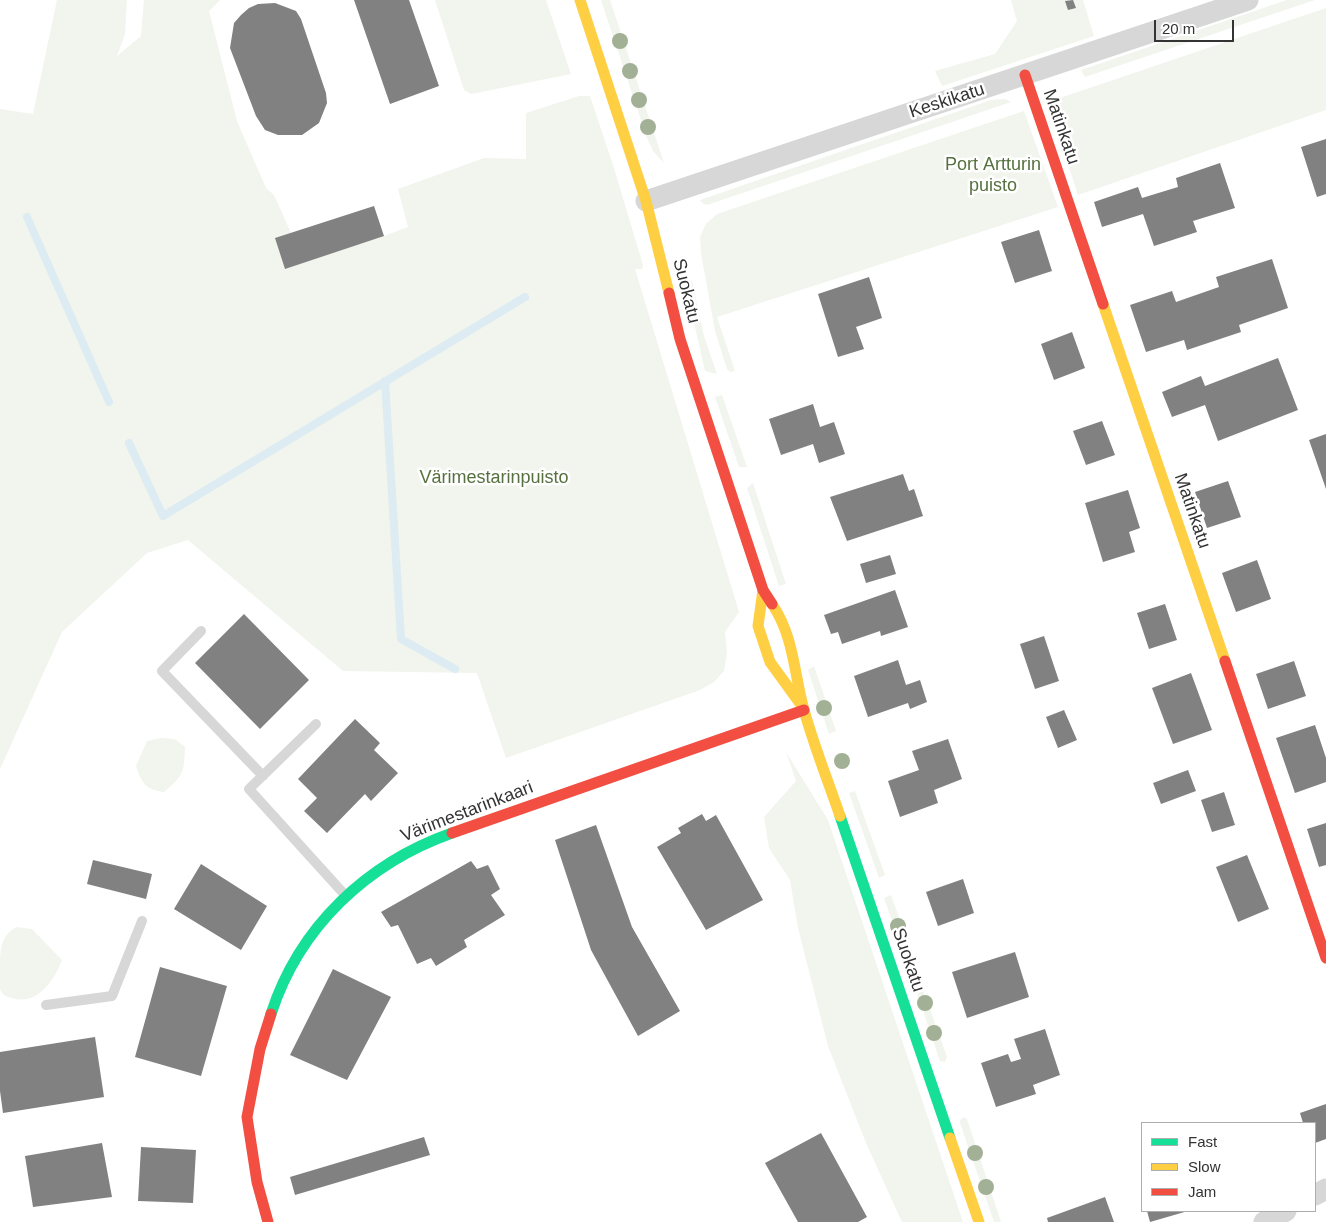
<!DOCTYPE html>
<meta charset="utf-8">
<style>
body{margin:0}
#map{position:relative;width:1326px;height:1222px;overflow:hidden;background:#fff;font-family:Helvetica,sans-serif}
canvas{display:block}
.legend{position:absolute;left:1141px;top:1122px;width:175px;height:90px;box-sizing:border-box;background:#fff;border:1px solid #adadad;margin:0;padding:6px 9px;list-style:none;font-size:15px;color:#333}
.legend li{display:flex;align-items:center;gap:10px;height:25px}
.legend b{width:25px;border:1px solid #adadad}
.scale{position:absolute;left:1154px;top:20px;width:80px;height:22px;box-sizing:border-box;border:2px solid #333;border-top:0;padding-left:6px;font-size:15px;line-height:18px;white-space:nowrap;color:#333;-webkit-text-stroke:4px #fff;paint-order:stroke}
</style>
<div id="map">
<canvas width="1326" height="1222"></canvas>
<ul class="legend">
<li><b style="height:6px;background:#16e098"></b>Fast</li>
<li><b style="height:6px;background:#ffcf43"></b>Slow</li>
<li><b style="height:6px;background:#f24e42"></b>Jam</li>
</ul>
<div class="scale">20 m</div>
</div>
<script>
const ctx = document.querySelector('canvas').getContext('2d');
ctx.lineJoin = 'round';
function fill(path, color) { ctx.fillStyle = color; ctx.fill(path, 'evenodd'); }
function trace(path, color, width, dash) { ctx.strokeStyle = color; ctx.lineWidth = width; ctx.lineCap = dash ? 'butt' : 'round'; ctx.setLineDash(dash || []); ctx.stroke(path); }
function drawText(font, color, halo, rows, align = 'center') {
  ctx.font = font + ' Helvetica,sans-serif'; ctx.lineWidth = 5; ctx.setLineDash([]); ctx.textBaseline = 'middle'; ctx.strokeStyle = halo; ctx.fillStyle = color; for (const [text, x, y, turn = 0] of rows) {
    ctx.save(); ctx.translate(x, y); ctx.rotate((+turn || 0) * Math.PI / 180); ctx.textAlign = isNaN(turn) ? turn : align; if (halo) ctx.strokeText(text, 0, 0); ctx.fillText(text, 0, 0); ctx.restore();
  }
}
fill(new Path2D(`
 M57,0H127L125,34L117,56L141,36L144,0H220L209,11L237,121L266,188L274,195L291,233L384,236L408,227L398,189L484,158L526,159V113L579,96H590L613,165L643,265L642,269H635L739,612L725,632L727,653L724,671L714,682L700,690L506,758L477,673L343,671L188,540L147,553L62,632L0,769V109L33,114Z
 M435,0H546L571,74L471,94L464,90Z
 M601,0H610L664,163L653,151L647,138Z
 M1011,0H1083L1094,36L942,86L935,71L995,54L1017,21Z
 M1287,0H1315L1085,77L1081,70Z
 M1326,8V110L1078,195L1050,109L1057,99Z
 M1005,99L1011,102L707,205L702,203L700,200L991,100Z
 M1024,111L1058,207L717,317L735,371L730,372L727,369L715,331L701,253L700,237L706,224L717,214Z
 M684,278L692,281L704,336L717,374L705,371Z
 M722,395L747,467H739L715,397Z
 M753,483L786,584L779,586L747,488Z
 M814,666L836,731L829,734L808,670Z
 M161,738L175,739L185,747C184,772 184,775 164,792C145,789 142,784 136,766L147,741Z
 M786,752L828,820L963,1222H902L866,1143L828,1046L798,928L790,880L769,848L764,817L796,781Z
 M855,791L885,875L879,878L849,793Z
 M891,895L912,954L905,957L884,898Z
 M17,927L32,929L62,960C54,981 37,1006 12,998C7,997 2,995 0,989C0,984 0,975 0,970C0,951 0,935 17,927Z
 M918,976L947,1057L945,1062L940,1061L912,978Z
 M964,1117L967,1119L1001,1222H994L960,1123V1120Z`), '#f1f5ed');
trace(new Path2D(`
 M27,217L109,402
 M385,381L401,639L455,669
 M129,443L163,516L525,297`), '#ddebf3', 8);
fill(new Path2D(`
 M354,0H409L439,86L390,104Z
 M1073,0L1076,8L1068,10L1065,1Z
 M275,3L296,11L301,19L326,93L327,103L319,123L302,135H278L265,130L256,116L230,48L234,23L241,15L249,8L258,4Z
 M1326,139V194L1317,197L1301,147Z
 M1220,163L1235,208L1193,221L1197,232L1154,246L1143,214L1102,227L1094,202L1138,187L1142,198L1178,187L1176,178Z
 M374,206L384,236L285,269L275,238Z
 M1039,230L1052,271L1015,283L1001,242Z
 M1272,259L1288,308L1239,325L1241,332L1187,350L1184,340L1146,352L1130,305L1172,291L1176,302L1219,287L1216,277Z
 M869,277L882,318L856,327L864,349L838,357L818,294Z
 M1072,332L1085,368L1054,380L1041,344Z
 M1278,358L1298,410L1218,441L1205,405L1172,417L1162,392L1201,376L1205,386Z
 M813,404L820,427L834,422L845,454L819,463L813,444L781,455L769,419Z
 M1102,421L1115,455L1086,465L1073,431Z
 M1326,434V489L1309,440Z
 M903,474L909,491L914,489L923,516L847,541L830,497Z
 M1228,481L1241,517L1207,528L1195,492Z
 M1128,490L1140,528L1129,532L1135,552L1103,562L1085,503Z
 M890,555L896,574L866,583L860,564Z
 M1257,560L1271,599L1236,612L1222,573Z
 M895,590L908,627L881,636L880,631L842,644L838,632L831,634L824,615Z
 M1165,604L1177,640L1149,649L1137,613Z
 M244,614L309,680L260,729L195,663Z
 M1044,636L1059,681L1035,689L1020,644Z
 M898,660L906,685L920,680L927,702L910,709L908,703L868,717L854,676Z
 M1294,661L1306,696L1268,709L1256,674Z
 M1191,673L1212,730L1173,744L1152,688Z
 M1064,710L1077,740L1058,748L1046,717Z
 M355,719L380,743L374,750L398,773L371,801L365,794L327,833L304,811L317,798L298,779Z
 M1315,725L1326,758V782L1295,793L1276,738Z
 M948,739L962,779L934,790L938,803L900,817L888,781L919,770L912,751Z
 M1188,770L1196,791L1161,804L1153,783Z
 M1224,792L1235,825L1212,832L1201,800Z
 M702,814L706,821L716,815L763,900L706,930L657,847L681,833L678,828Z
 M1326,823V865L1319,867L1307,829Z
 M596,825L632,927L680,1011L638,1036L591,950L555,840Z
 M1247,855L1269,909L1238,922L1216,867Z
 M93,860L152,874L146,899L87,884Z
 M471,861L477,869L488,865L500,889L491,895L505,915L464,940L467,947L436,966L431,958L417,964L398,925L391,927L381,912Z
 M201,864L267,906L241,950L174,909Z
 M963,879L974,913L938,926L926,892Z
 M1015,952L1029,997L967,1018L952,972Z
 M160,967L227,986L201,1076L135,1057Z
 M333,969L391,997L347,1080L290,1055Z
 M1045,1029L1060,1075L1033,1085L1036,1094L996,1107L981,1063L1008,1054L1011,1062L1021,1059L1014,1039Z
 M95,1037L104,1097L3,1113L0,1091V1052Z
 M1326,1104V1139L1315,1143V1123H1303L1300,1113Z
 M821,1133L867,1217L858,1222H798L765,1163Z
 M424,1137L430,1155L295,1195L290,1177Z
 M102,1143L112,1197L33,1207L25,1156Z
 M141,1147L196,1150L193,1203L138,1201Z
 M1105,1197L1114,1222H1048L1047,1218Z
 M1147,1211H1188L1150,1222Z`), '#818181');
trace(new Path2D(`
 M201,631L162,671L263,776
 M316,724L249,789L345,895
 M46,1005L112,996L142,921`), '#d7d7d7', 10);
trace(new Path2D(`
 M646,201L1248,0
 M1315,1195L1326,1189
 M1264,1222L1286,1211`), '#d7d7d7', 21);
trace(new Path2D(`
 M840,816L950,1138
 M271,1014C299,927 367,863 452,833`), '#16e098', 11);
trace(new Path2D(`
 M580,0L646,201L669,293
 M1103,304L1225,661
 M763,590L758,626L770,662L799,702
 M772,604C794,636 794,674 804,710C814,746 828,781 840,816
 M950,1138L979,1222`), '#ffcf43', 11);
trace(new Path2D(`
 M1025,75L1103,304
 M669,293L680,339L763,590L772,604
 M1225,661L1326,958
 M452,833L804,710
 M268,1222L257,1182L247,1117L260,1049L271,1014`), '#f24e42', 11);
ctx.fillStyle = '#a2b095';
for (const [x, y] of [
 [620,41],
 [630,71],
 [639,100],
 [648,127],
 [824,708],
 [842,761],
 [898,926],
 [925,1003],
 [934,1033],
 [975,1153],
 [986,1187]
]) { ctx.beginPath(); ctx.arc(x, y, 8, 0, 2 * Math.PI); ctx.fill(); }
drawText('18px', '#333', '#fff', [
 ["Keskikatu",947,101,-18],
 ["Matinkatu",1061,127,71],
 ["Suokatu",686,291,76],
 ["Matinkatu",1192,511,71],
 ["Värimestarinkaari",467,812,-21],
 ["Suokatu",908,960,71]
]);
drawText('18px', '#56703f', '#fff', [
 ["Port Artturin",993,165],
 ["puisto",993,186],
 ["Värimestarinpuisto",494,478]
]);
</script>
